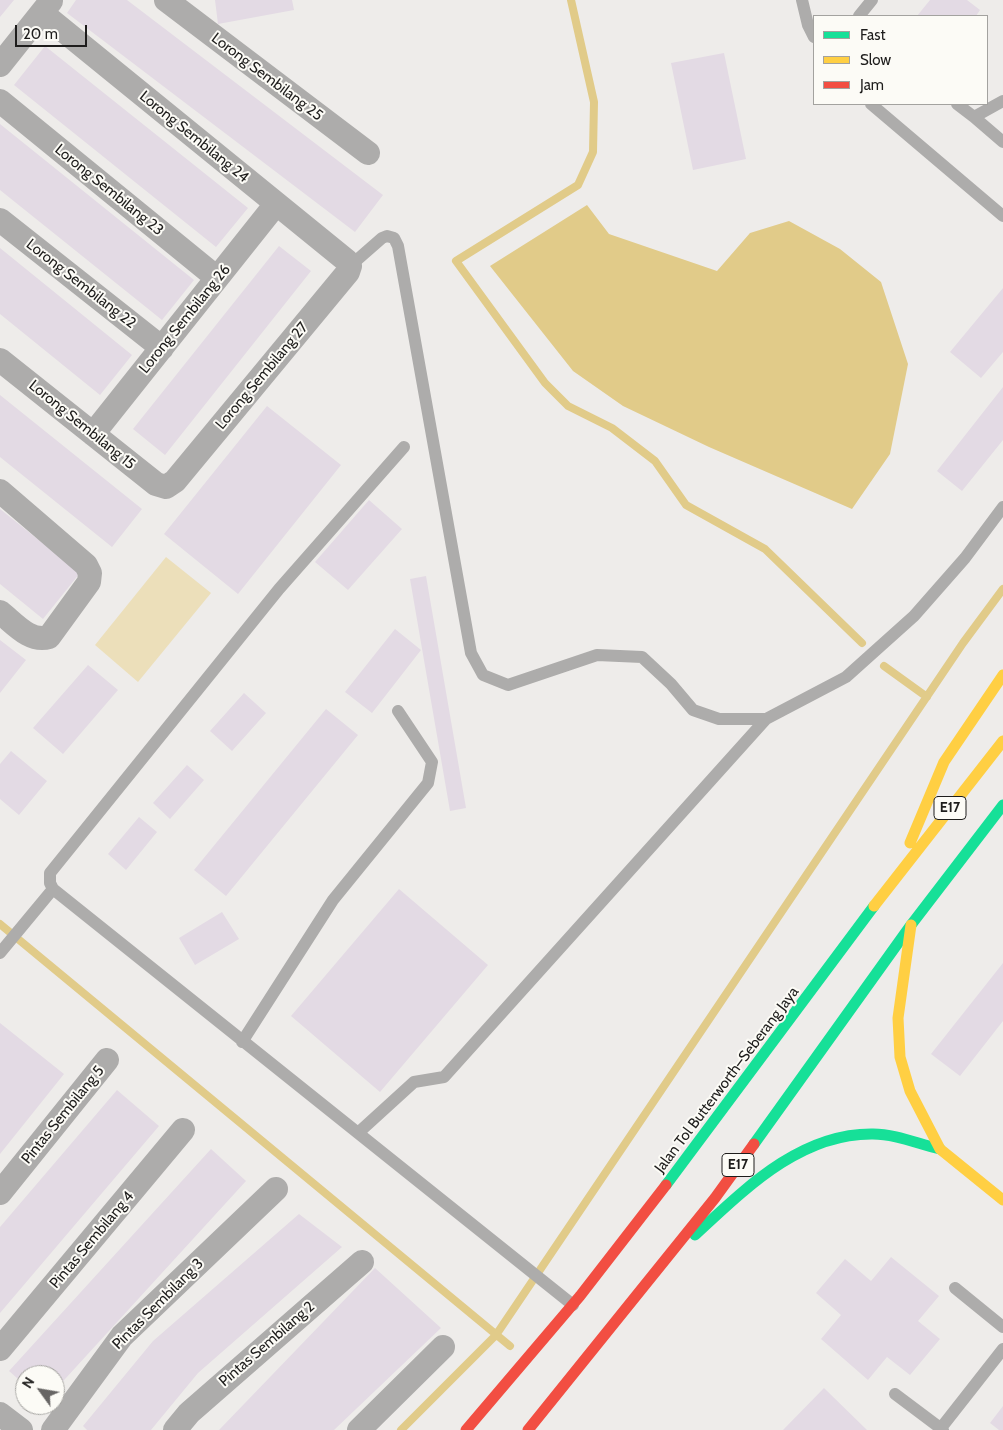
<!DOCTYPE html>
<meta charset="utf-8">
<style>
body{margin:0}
#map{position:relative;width:1003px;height:1430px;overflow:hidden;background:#eeecea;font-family:Cabin,sans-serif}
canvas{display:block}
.legend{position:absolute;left:813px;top:15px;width:175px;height:90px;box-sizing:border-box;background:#fcfbf6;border:1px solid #a3a29f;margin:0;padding:6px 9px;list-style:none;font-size:15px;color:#1e1d1c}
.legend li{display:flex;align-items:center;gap:10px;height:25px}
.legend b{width:25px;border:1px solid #a3a29f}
.north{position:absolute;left:15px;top:1365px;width:50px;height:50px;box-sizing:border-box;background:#fcfbf6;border:1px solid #a3a29f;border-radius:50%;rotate:302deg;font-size:14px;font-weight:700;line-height:20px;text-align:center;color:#1e1d1c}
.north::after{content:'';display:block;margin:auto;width:18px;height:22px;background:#676564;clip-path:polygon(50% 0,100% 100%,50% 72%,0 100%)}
.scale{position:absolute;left:15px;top:25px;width:72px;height:22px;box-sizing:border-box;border:2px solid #1e1d1c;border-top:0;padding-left:6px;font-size:15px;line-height:18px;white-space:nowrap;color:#1e1d1c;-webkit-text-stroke:4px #fcfbf6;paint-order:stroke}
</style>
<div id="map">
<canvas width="1003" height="1430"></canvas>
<ul class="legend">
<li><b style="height:6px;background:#16e098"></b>Fast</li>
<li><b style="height:6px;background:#ffcf43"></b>Slow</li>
<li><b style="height:6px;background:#f24e42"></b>Jam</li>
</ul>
<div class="north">N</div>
<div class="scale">20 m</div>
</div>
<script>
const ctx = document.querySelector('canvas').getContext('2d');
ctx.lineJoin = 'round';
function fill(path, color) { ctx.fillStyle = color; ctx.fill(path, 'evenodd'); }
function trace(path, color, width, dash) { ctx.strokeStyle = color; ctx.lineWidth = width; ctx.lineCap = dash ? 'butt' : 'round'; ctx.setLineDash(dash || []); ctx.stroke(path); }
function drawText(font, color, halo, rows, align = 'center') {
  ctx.font = font + ' Cabin,sans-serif'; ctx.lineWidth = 4; ctx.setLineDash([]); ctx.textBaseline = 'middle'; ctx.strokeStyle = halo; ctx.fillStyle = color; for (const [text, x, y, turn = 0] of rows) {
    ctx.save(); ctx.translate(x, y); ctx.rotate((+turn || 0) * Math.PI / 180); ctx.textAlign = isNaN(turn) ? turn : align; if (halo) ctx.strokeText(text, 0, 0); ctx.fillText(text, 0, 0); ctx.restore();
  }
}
fill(new Path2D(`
 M166,557L211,593L138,682L95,645Z`), '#ecdfba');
fill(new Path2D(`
 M587,205L609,234L717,271L750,233L789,221L840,249L881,282L908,364L890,454L852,509L709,447L623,406L573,371L490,266Z`), '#e1cb89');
trace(new Path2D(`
 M571,0L594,102L593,152L578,185L456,261L545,383L568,406L612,428L655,461L686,505L765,549L862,643
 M884,666L927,697
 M0,924L510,1346
 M401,1430L496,1335L963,643L1003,589`), '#e1cb89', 8);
fill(new Path2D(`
 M0,0H14L0,17Z
 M76,0H127L383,195L355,232L67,13Z
 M215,0H292L294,10L218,24Z
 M930,0H967L980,10L976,16H917Z
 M45,46L248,208L216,247L14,85Z
 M724,53L746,159L693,170L671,63Z
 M0,124L194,280L162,320L0,190Z
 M279,246L311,271L165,455L133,429Z
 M0,248L132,355L100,395L0,314Z
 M1003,288V352L981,378L950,352Z
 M1003,387V440L962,491L937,471Z
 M0,395L142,509L112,547L0,457Z
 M267,406L341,465L238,594L164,534Z
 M369,500L402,529L348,590L315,562Z
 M0,509L80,573L43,619L0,584Z
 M426,576L466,808L450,811L410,579Z
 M395,629L421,650L372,713L345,692Z
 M0,640L26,660L0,693Z
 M88,665L118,690L63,754L33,728Z
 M244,693L266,713L232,751L210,731Z
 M326,709L358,735L226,896L194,870Z
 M11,751L47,781L19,815L0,799V764Z
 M187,765L204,780L170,819L153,803Z
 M139,817L157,832L126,870L108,854Z
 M399,889L488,965L380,1092L291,1016Z
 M222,912L239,939L195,965L179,938Z
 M1003,963V1021L960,1076L931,1054Z
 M0,1023L64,1074L0,1154Z
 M117,1090L159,1126L0,1313V1227Z
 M211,1149L246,1181L55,1390V1375H25V1385L9,1371Z
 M299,1214L342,1247L198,1373L151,1430H87L83,1426L153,1341Z
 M891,1257L939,1296L918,1321L940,1339L910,1375L887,1357L868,1380L821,1339L841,1315L816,1293L845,1259L871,1281Z
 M375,1268L441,1328L334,1430H219Z
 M824,1388L867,1430H783Z
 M1003,1406V1430H999L990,1423Z`), '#e3dae4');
trace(new Path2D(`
 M802,0L808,25L814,37
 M859,16L872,0
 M871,104L1003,216
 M957,104L974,117L1003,101
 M974,117L1003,142
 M350,266L382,238L387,236L394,238L398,246L471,653L483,675L508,685L597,655L642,657L671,684L693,710L719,719H766
 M404,447L279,589L50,873V883L53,889L573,1305
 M0,953L53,889
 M242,1042L333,900L428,783L432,762L398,711
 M358,1133L414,1082L444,1077L766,719L846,677L914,616L965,558L1003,507
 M955,1288L1003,1327
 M895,1394L943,1430
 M941,1428L1003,1349`), '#adacab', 12);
trace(new Path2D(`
 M166,0L368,153
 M0,65L51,1
 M0,101L217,278
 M0,220L162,348
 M0,360L156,484L166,487L175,481L348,272L350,266L347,261L42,13
 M93,434L276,204
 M0,491L86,565L90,573L89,582L49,637C30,643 14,623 0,612
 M0,1193L107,1060
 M0,1349L183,1130
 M0,1414L21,1430
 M53,1430L122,1336L276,1189
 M175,1430L189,1413L362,1262
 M359,1430L443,1347`), '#adacab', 24);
trace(new Path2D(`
 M754,1144L911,925L1003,805
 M666,1185L874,906
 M695,1235C745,1189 800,1133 873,1134C896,1134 918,1144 940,1149`), '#16e098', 11);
trace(new Path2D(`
 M910,843L944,762L1003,675
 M874,906L1003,741
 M911,925L898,1018L900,1057L910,1091L940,1149L1003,1200`), '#ffcf43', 11);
trace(new Path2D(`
 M466,1430L580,1296L666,1185
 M528,1430L715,1198L754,1144`), '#f24e42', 11);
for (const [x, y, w] of [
 [950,808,32],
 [738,1165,32]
]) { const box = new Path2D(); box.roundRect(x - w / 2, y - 11.5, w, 23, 4); ctx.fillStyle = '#fcfbf6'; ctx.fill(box); trace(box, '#1e1d1c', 1); }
drawText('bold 14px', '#1e1d1c', null, [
 ["E17",950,808],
 ["E17",738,1165]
]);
drawText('15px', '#1e1d1c', '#fcfbf6', [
 ["Lorong Sembilang 25",267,77,37],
 ["Lorong Sembilang 24",194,137,39],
 ["Lorong Sembilang 23",109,190,39],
 ["Lorong Sembilang 22",81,284,38],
 ["Lorong Sembilang 26",185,319,-51],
 ["Lorong Sembilang 27",262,376,-50],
 ["Lorong Sembilang 15",82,425,39],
 ["Jalan Tol Butterworth–Seberang Jaya",727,1080,-53],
 ["Pintas Sembilang 5",63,1115,-51],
 ["Pintas Sembilang 4",92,1240,-50],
 ["Pintas Sembilang 3",158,1304,-45],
 ["Pintas Sembilang 2",267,1344,-41]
]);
</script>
